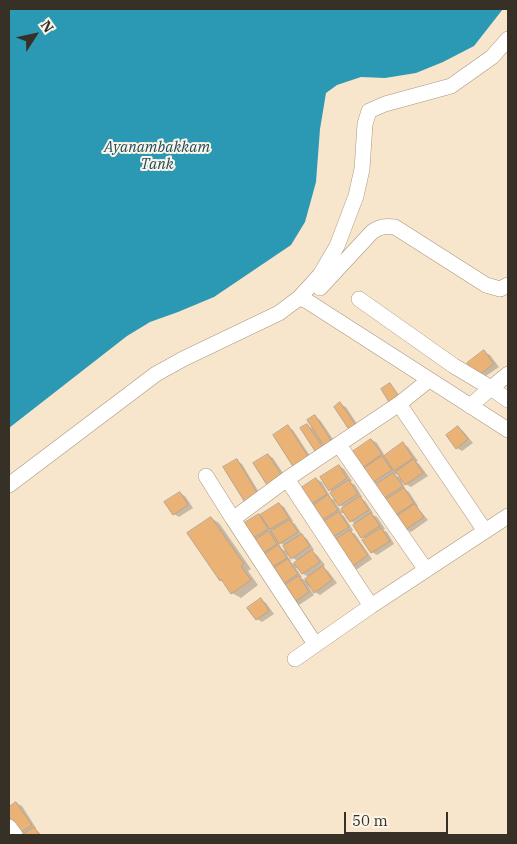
<!DOCTYPE html>
<style>
body{margin:0}
#map{position:relative;width:517px;height:844px;overflow:hidden;background:#f8e6cc;font-family:"IBM Plex Serif",serif}
canvas{display:block}
.frame{position:absolute;inset:0;border:10px solid #373026;pointer-events:none}
.north{position:absolute;left:10px;top:10px;width:50px;height:50px;-webkit-text-stroke:4px #fcf5ea;paint-order:stroke;rotate:55deg;font-size:14px;font-weight:700;line-height:20px;text-align:center;color:#373026}
.north::after{content:'';display:block;margin:auto;width:18px;height:22px;background:#373026;clip-path:polygon(50% 0,100% 100%,50% 72%,0 100%)}
.scale{position:absolute;left:344px;top:812px;width:104px;height:22px;box-sizing:border-box;border:2px solid #373026;border-top:0;padding-left:6px;font-size:15px;line-height:18px;white-space:nowrap;color:#373026;-webkit-text-stroke:4px #fcf5ea;paint-order:stroke}
</style>
<div id="map">
<canvas width="517" height="844"></canvas>
<div class="frame"></div>
<div class="north">N</div>
<div class="scale">50 m</div>
</div>
<script>
const ctx = document.querySelector('canvas').getContext('2d');
ctx.lineJoin = 'round';
function fill(path, color) { ctx.fillStyle = color; ctx.fill(path, 'evenodd'); }
function trace(path, color, width, dash) { ctx.strokeStyle = color; ctx.lineWidth = width; ctx.lineCap = dash ? 'butt' : 'round'; ctx.setLineDash(dash || []); ctx.stroke(path); }
function drawText(font, color, halo, rows, align = 'center') {
  ctx.font = font + ' "IBM Plex Serif",serif'; ctx.lineWidth = 4; ctx.setLineDash([]); ctx.textBaseline = 'middle'; ctx.strokeStyle = halo; ctx.fillStyle = color; for (const [text, x, y, turn = 0] of rows) {
    ctx.save(); ctx.translate(x, y); ctx.rotate((+turn || 0) * Math.PI / 180); ctx.textAlign = isNaN(turn) ? turn : align; if (halo) ctx.strokeText(text, 0, 0); ctx.fillText(text, 0, 0); ctx.restore();
  }
}
fill(new Path2D(`
 M9,9H503L474,46L443,62L416,73L385,78L361,77L337,85L326,93L320,129L316,182L305,222L291,245L214,297L178,312L150,322L127,336L9,428Z`), '#2b99b4');
fill(new Path2D(`
 M484,352L490,355L499,367L483,378L478,375Z
 M340,404L346,407L361,430H351Z
 M315,417L320,420L337,445L331,449L322,444L328,453L324,456L307,425L316,431Z
 M288,427L293,430L314,462L295,467Z
 M458,428L463,431L473,443L462,451L457,448Z
 M372,440L377,443L385,456L403,444L408,447L418,461L416,462L419,464L428,476L411,487L402,482L406,490L409,492L418,506L417,507L428,520L411,532L406,529L395,515L384,499L378,485L373,482L366,468L363,467ZM398,473L402,479L395,475Z
 M268,455L273,458L287,479L273,488Z
 M237,461L242,464L263,499L252,506Z
 M339,466L344,469L352,481L350,482L355,485L362,497L360,498L365,501L373,513L371,514L377,517L385,529L383,530L387,532L394,544L377,555L372,552L364,540L366,539L362,537L354,525L356,524L351,521L344,512L341,514L344,516L353,530L351,532L355,534L372,559L356,570L309,506L316,479L322,482L331,498L339,503L334,492L330,490ZM335,502L345,508L341,511Z
 M180,493L185,496L193,508L179,517L174,514Z
 M279,504L284,507L293,521L292,522L295,524L303,536L307,539L314,550L311,551L317,555L325,565L322,567L328,571L337,583L320,595L315,592L311,586L309,587L314,595L299,605L293,602L251,539L259,516L265,519ZM278,542L286,546L288,552L282,549ZM287,555L298,561L294,564L290,562L291,561ZM298,567L303,574L309,577L305,580L301,578L302,577L296,568Z
 M211,518L219,523L251,569L248,571L258,585L241,598L232,593L225,582L220,580Z
 M261,600L266,603L274,614L262,622L257,619Z
 M16,803L22,806L36,828L35,829L42,835H25L21,832L9,814V808Z`), '#0003');
const building = new Path2D(`
 M484,350L494,364L477,376L467,363Z
 M390,383L399,396L389,402L381,389Z
 M340,402L357,427L350,431L334,407Z
 M315,415L332,442L325,447L307,420Z
 M307,424L324,449L317,454L300,428Z
 M288,425L309,458L294,468L273,435Z
 M458,426L468,439L456,449L446,435Z
 M371,439L382,454L362,468L352,452Z
 M403,442L413,458L394,471L384,456Z
 M268,454L282,476L267,485L253,463Z
 M382,456L392,470L372,483L363,469Z
 M237,459L259,496L246,504L223,467Z
 M414,459L423,473L405,485L396,472Z
 M339,465L347,478L329,491L320,477Z
 M393,473L403,486L383,499L374,486Z
 M316,478L327,494L308,506L298,490Z
 M349,480L358,494L339,506L330,493Z
 M404,488L414,503L394,516L384,501Z
 M180,492L188,505L173,515L164,502Z
 M328,495L338,510L319,522L310,508Z
 M360,496L369,510L350,522L341,509Z
 M279,503L289,518L270,529L260,515Z
 M415,504L424,517L405,530L396,517Z
 M339,512L349,527L330,539L320,524Z
 M371,513L380,526L361,538L353,525Z
 M259,514L268,529L250,540L241,525Z
 M211,517L244,564L241,566L251,580L231,594L221,579L220,581L187,533Z
 M290,520L298,532L279,544L271,531Z
 M381,528L390,541L371,553L362,540Z
 M350,530L368,555L350,568L332,542Z
 M269,531L277,544L260,555L252,542Z
 M302,534L310,546L291,559L283,546Z
 M278,545L287,558L269,569L261,557Z
 M312,550L320,562L302,574L294,563Z
 M288,559L298,574L281,585L271,570Z
 M323,566L332,580L314,593L305,579Z
 M299,576L309,592L293,603L282,587Z
 M261,598L269,611L256,620L247,608Z
 M16,802L32,825L20,833L9,816V807Z
 M34,827L40,835H22Z`);
fill(building, '#ebb275');
trace(building, '#b8a38d', 1);
const minor = new Path2D(`
 M320,288L372,232C380,226 386,226 395,227L486,285L500,289L508,285
 M299,298L307,301L508,430
 M359,299L454,366L491,388L470,406
 M508,374L491,388L508,400
 M429,380L399,404L485,531
 M339,445L426,570
 M206,476L233,519L287,479L399,404
 M287,479L371,606
 M9,485L156,374L183,359L279,313L299,298L320,275L337,246L356,196L362,169L365,124L369,111L385,104L451,86L492,57L508,39
 M233,519L315,644
 M295,659L371,606L508,516
 M9,827L15,835`);
trace(minor, '#a8977e', 16);
trace(minor, '#fff', 15);
drawText('italic 15px', '#204d5a', '#fcf5ea', [
 ["Ayanambakkam",157,148],
 ["Tank",157,165]
]);
</script>
